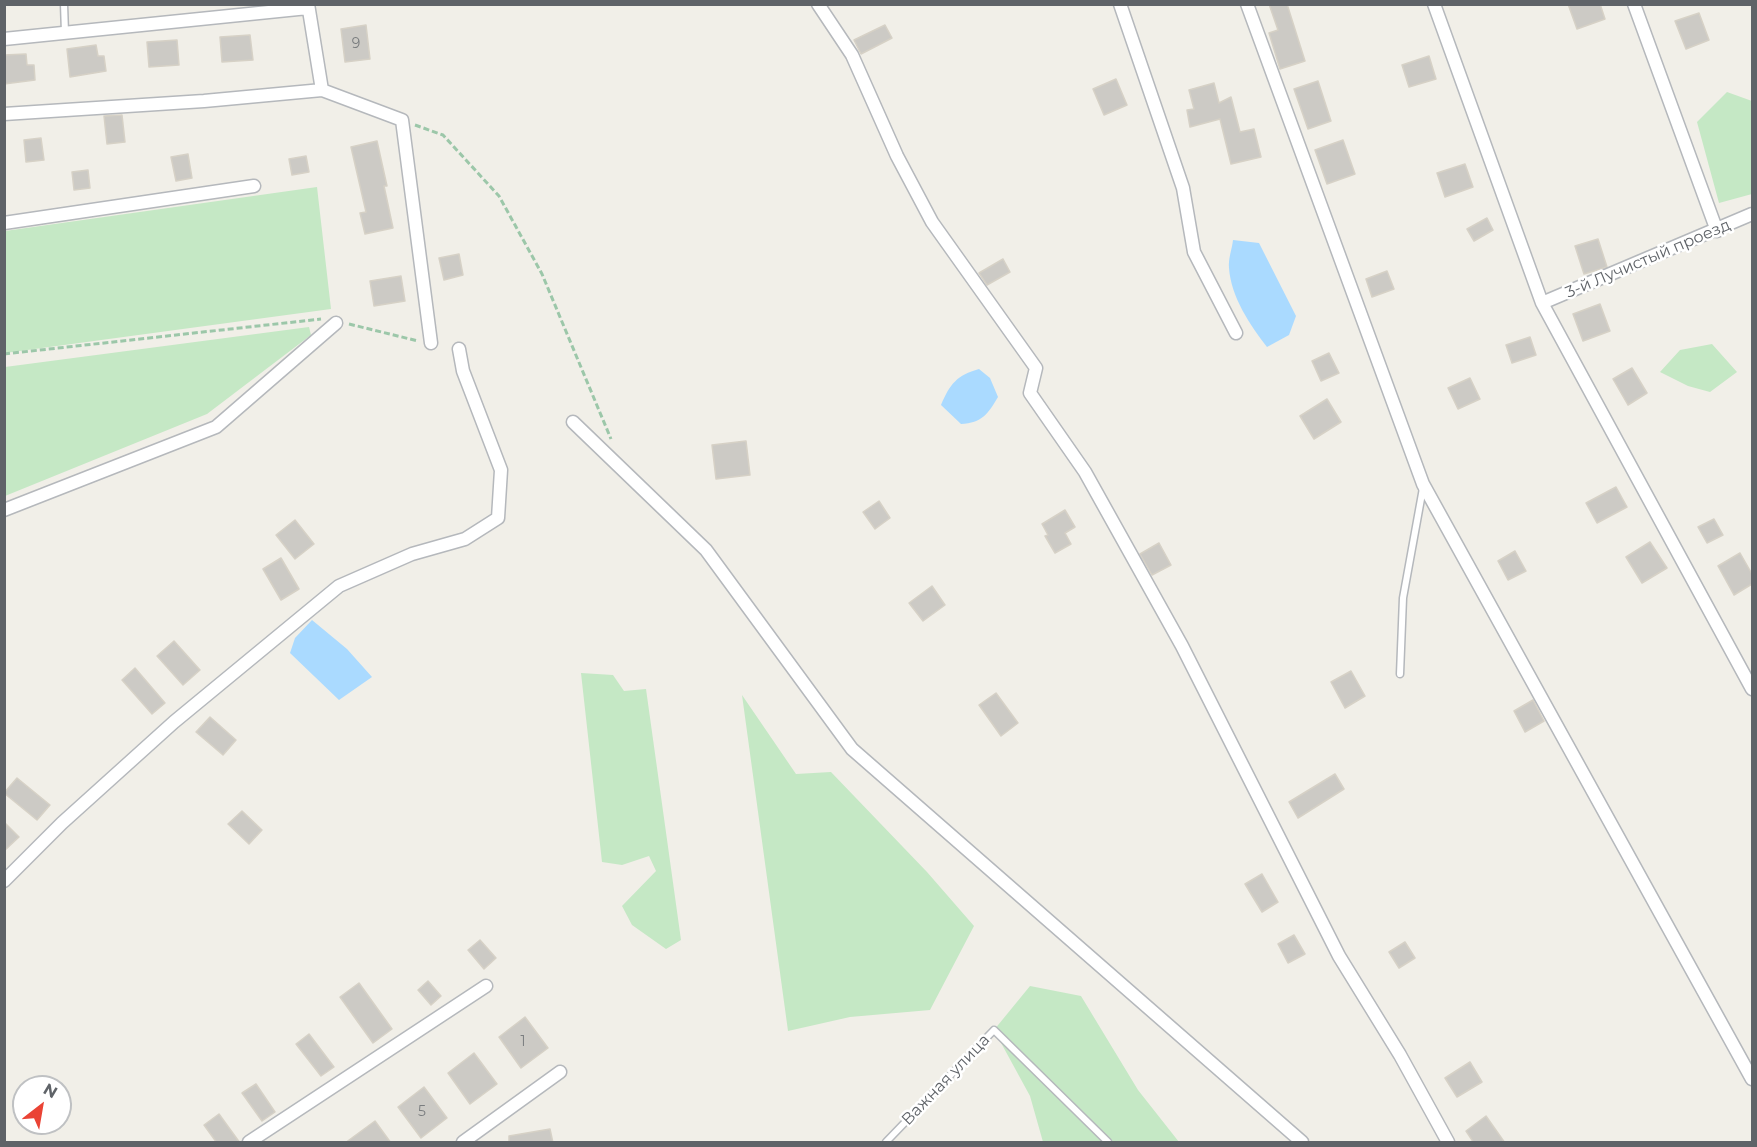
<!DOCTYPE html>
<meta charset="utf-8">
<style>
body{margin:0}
#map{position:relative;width:1757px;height:1147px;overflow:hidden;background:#f1efe8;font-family:Montserrat,sans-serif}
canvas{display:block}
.frame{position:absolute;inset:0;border:6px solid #5f6368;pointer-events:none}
.north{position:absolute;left:12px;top:1075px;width:60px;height:60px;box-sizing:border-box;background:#fff;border:2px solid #bfc1c3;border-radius:50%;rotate:31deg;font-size:16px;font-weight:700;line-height:24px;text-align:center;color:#5f6368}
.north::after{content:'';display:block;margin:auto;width:21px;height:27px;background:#ea4335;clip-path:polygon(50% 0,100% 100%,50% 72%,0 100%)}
</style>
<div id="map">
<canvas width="1757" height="1147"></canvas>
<div class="frame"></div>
<div class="north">N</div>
</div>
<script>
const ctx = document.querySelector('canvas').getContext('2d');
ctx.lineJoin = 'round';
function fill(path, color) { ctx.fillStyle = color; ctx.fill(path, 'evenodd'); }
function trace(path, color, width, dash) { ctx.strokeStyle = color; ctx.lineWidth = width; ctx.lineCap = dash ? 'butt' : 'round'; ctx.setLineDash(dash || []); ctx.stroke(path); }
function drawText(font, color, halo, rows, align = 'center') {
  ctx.font = font + ' Montserrat,sans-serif'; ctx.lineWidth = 5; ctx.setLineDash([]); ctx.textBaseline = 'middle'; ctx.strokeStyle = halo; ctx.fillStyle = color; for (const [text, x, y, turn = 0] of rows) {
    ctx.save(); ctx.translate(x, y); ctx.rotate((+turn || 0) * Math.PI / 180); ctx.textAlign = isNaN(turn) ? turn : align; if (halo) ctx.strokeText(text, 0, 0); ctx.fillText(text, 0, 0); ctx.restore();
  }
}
fill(new Path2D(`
 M1727,92L1752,101V194L1719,203L1697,122Z
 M317,187L331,309L5,353V231Z
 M309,327L311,335L207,414L5,496V367Z
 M1712,344L1737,372L1710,392L1688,386L1660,372L1680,350Z
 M581,673L613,675L624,691L646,689L681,940L666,949L632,925L622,906L656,871L649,856L622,865L602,862Z
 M742,695L796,774L831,772L927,872L974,926L930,1010L850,1017L788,1031Z
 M1030,986L1081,996L1138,1090L1179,1142H1043L1030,1096L994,1030Z`), '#c5e8c5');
fill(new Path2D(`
 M1233,240L1259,243L1296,316L1289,335L1267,347C1250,325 1231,297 1229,268C1228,259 1232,249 1233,240Z
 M979,369L990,378L998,397C988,414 982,423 961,424L941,405C950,384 957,375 979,369Z
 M312,620L347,649L372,677L339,700L290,653L295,638Z`), '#aadaff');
const building = new Path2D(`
 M1269,4H1287L1305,61L1280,69L1269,33L1278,30Z
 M1568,4H1600L1605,19L1577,29Z
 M1699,13L1709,40L1686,49L1675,21Z
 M366,25L370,59L345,62L341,29Z
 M885,25L892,38L861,54L854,40Z
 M250,35L253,60L222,62L220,37Z
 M177,40L179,65L149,67L147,42Z
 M96,45L98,56H104L106,71L70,77L67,49Z
 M26,54L27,65H34L35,80L4,84V55Z
 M1429,56L1436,79L1409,87L1402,65Z
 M1116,79L1127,105L1104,115L1093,89Z
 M1318,81L1331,121L1308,129L1294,89Z
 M1214,83L1219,103L1231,97L1240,132L1254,129L1261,157L1231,164L1220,119L1190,127L1187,110L1194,109L1189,90Z
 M122,115L125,142L107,144L104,116Z
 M41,138L44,160L26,162L24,140Z
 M1343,140L1355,174L1327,184L1315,150Z
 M377,141L387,186H384L393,228L365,234L360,213L366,212L351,147Z
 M188,154L192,178L176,181L171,157Z
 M306,156L309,172L292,175L289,159Z
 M1465,164L1473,187L1445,197L1437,173Z
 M88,170L90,188L74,190L72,172Z
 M1487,218L1493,230L1474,241L1467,229Z
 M1598,239L1607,267L1584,274L1575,246Z
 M459,254L463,275L444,280L439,258Z
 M1003,259L1010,272L987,285L979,273Z
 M1387,271L1394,289L1372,297L1366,279Z
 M401,276L405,301L374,306L370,281Z
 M1600,304L1610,331L1583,341L1573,314Z
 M1530,337L1536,355L1512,363L1506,345Z
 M1329,353L1339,373L1321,381L1312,361Z
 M1632,368L1647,393L1628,405L1613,379Z
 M1470,378L1480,399L1458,409L1448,388Z
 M1327,399L1341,422L1314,439L1300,416Z
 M746,441L750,475L716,479L712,445Z
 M1616,487L1627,507L1597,523L1586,503Z
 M879,501L890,518L875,529L863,512Z
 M1065,510L1075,527L1065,533L1071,544L1055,553L1045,536L1048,535L1042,524Z
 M1714,519L1723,535L1707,543L1698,527Z
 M295,520L314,544L295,559L276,535Z
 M1650,542L1667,568L1642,583L1626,557Z
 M1159,543L1171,565L1152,575L1140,554Z
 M1515,551L1526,571L1508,580L1498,561Z
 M1740,553L1752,574V584L1734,595L1718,566Z
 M281,558L299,589L281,600L263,569Z
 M932,586L945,605L923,621L909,603Z
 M174,641L200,670L183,685L157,656Z
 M135,668L165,703L152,714L122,680Z
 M1351,671L1365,696L1345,708L1331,682Z
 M996,693L1018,723L1001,736L979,705Z
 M1533,700L1544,721L1525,732L1514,711Z
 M210,717L236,740L223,755L196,732Z
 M1335,774L1344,789L1298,818L1289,802Z
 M17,778L50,805L37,820L4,793Z
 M242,811L262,830L249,844L228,824Z
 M4,822L19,837L4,851Z
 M1262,874L1278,902L1262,912L1245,884Z
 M1294,935L1305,954L1288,963L1278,944Z
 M480,940L496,958L484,969L468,950Z
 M1405,942L1415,958L1399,968L1389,952Z
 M428,981L441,996L431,1005L418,990Z
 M359,983L392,1029L373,1043L340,997Z
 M525,1017L548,1048L521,1068L499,1037Z
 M309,1034L334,1067L321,1076L296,1044Z
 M474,1053L497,1084L470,1104L448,1073Z
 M1470,1062L1482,1082L1457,1097L1445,1078Z
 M256,1084L275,1112L262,1121L242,1093Z
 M424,1087L447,1118L421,1138L398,1107Z
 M219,1114L240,1143H217L204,1125Z
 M1486,1116L1505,1143H1474L1466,1131Z
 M375,1121L391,1143H345Z
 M550,1129L553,1143H509V1136Z`);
fill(building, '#cccac5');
trace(building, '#d6d1c6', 1.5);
const lane = new Path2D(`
 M64,4L65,33
 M1400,674L1403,598L1423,488
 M886,1142L994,1030L1108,1142`);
const street = new Path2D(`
 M308,4L322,90
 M818,4L852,55L897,156L932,222L1036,368L1030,393L1085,472L1182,646L1339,956L1400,1055L1448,1142
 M1120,4L1183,188L1194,252L1236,333
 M1247,4L1423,484L1752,1079
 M1434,4L1542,303L1752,689
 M1634,4L1717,231
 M4,39L308,8
 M4,114L204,101L322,90L402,120L431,343
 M4,223L254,186
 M1542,303L1752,214
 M573,422L706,550L852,749L1302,1142
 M4,510L216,427L336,323
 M4,881L62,823L174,722L339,586L412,554L465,539L498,518L501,470L463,371L459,349
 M249,1142L486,986
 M463,1142L560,1072`);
trace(lane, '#b5b8bc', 9);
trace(street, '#b5b8bc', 15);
trace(new Path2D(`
 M415,125L443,135L499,196L542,274L611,439
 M349,324L418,341
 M4,354L321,319`), '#9cc7a9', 3, [6, 3]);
trace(lane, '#fff', 6);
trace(street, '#fff', 12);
drawText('14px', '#7a7d7f', null, [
 ["9",356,44],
 ["1",523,1042],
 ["5",422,1112]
]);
drawText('16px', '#5f6368', '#fff', [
 ["3-й Лучистый проезд",1648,259,-23],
 ["Важная улица",946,1080,-46]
]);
</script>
